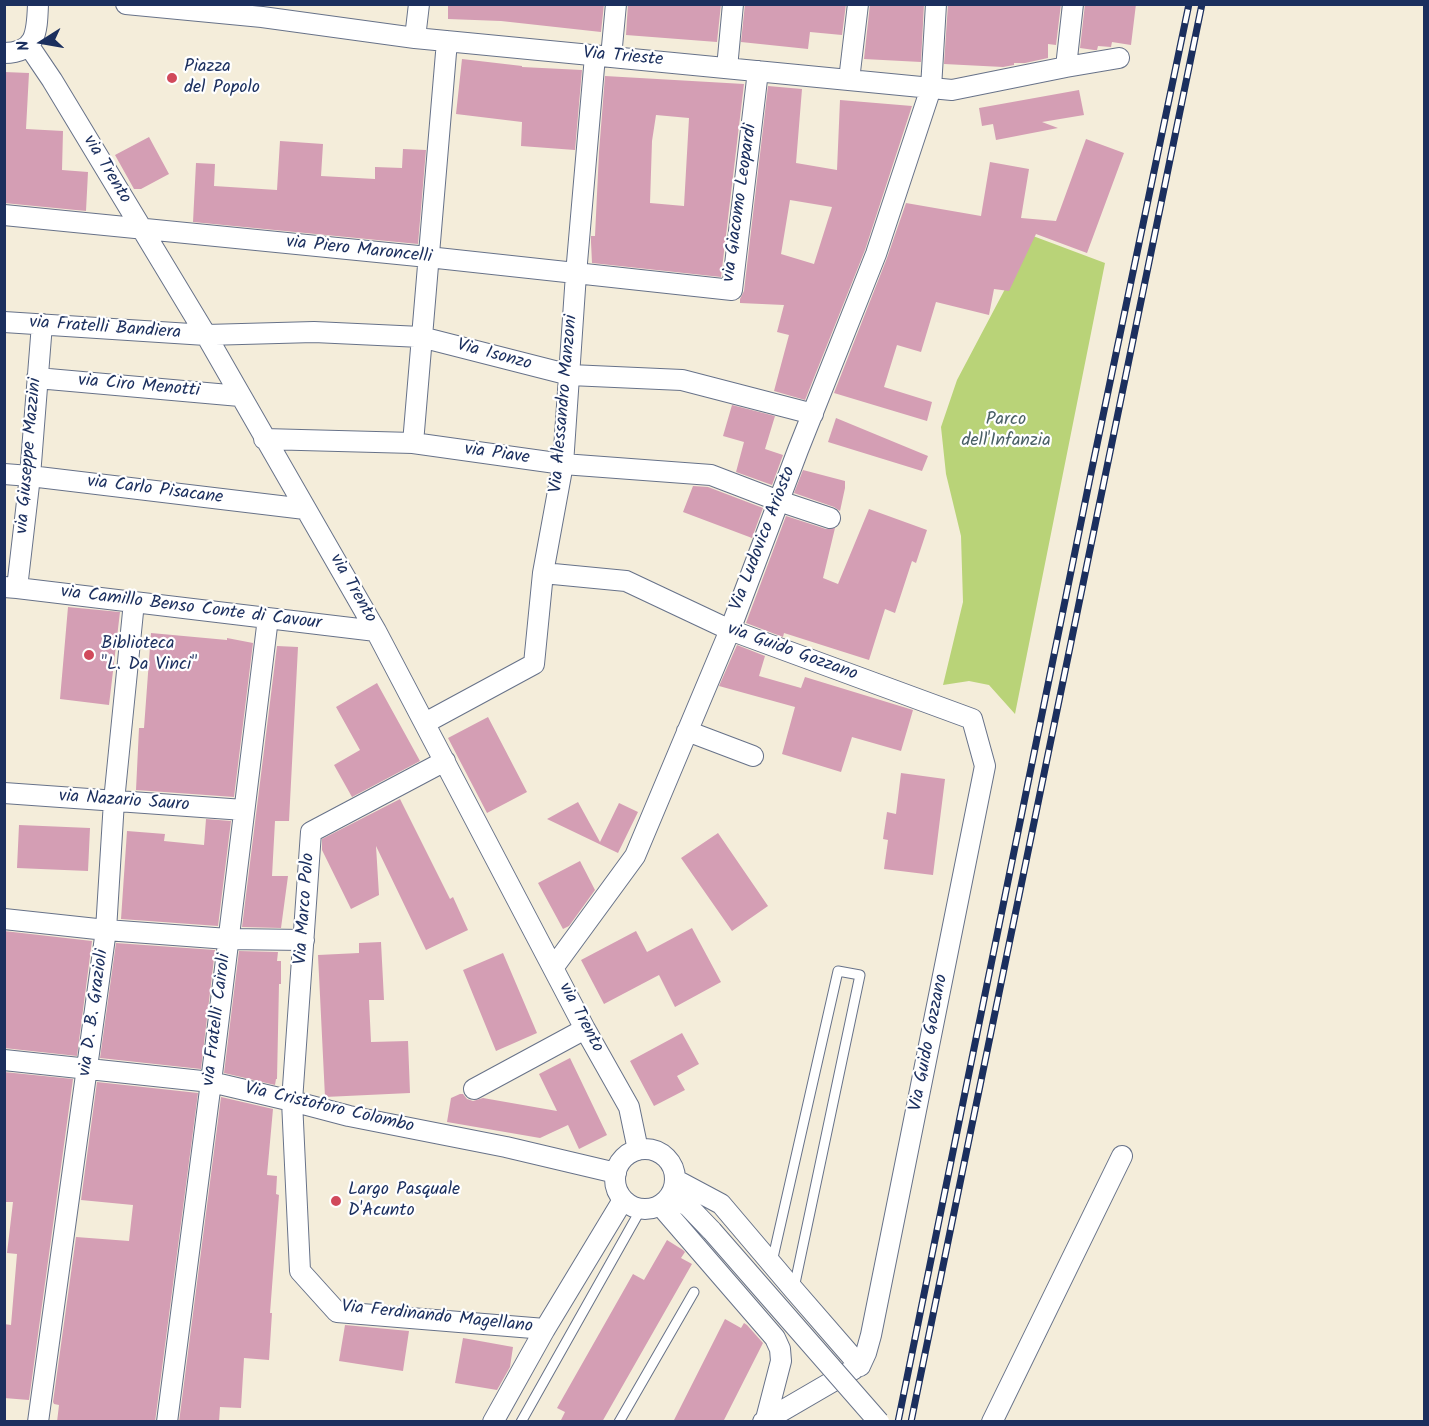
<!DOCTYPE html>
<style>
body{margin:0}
#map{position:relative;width:1429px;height:1426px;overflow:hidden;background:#f4edda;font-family:Kalam,sans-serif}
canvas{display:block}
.frame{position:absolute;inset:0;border:6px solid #1b2f5e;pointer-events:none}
.north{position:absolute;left:12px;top:12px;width:60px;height:60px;-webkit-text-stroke:4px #fff;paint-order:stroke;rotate:259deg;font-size:16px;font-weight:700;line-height:24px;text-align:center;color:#1b2f5e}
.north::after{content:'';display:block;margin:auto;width:21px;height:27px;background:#1b2f5e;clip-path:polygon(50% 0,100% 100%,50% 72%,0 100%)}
</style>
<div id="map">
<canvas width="1429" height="1426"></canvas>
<div class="frame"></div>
<div class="north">N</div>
</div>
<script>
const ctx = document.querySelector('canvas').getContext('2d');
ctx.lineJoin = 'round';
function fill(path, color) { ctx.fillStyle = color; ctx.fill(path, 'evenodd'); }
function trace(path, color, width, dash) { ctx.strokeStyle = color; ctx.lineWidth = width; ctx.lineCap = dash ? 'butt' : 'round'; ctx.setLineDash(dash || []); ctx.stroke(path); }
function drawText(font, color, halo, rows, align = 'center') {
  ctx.font = font + ' Kalam,sans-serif'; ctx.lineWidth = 4.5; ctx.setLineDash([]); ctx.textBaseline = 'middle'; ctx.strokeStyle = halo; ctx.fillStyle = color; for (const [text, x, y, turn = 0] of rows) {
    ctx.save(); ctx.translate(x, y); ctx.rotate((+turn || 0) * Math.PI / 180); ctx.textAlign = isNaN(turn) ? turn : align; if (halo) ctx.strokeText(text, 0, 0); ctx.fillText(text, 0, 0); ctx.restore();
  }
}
fill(new Path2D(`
 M1033,236L1105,263L1015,714L989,685L969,681L943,685L963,602L961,536L946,474L941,427L957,380Z`), '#b9d378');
fill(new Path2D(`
 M448,4H604L601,32L501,21L448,19Z
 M628,4H721L717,42L626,35Z
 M745,4H846L842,35L810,32L808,49L741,42Z
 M870,4H924L921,62L864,59Z
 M948,4H1061L1056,45L1048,44V58L1025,63H1014V65L1003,67L944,64Z
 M1085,4H1136L1131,45L1112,42L1111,47L1098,46L1097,50H1094L1080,48Z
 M462,59L522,66V67L582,70L575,150L521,146L522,122L456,114Z
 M4,72L29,73L26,129L63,131L62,170L88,172L86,211L4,203Z
 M605,76L744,84L721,277L592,263L591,242V236H595L599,152ZM656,115L689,118L684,206L650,203L652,141Z
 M768,86L802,89L796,163L837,170L840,100L912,106L865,250L805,400L774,391L789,335L777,332L784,305L740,303V299L744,291ZM790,200L832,207L814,264L781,254Z
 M1079,90L1084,115L1042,122L1058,128L996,140L993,124L982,126L979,108Z
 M149,137L169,174L141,189H134L115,155Z
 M1086,139L1124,153L1087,253L1036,234L1009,291L994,289L989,315L936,302L921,352L897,345L884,387L932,402L927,421L834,393L887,258L906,203L981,216L990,162L1029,169L1021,218L1056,221Z
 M280,141L323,144L321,176L375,179V167L402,168L403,149L426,150L418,244L193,222L196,163L215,164L214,186L277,190Z
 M732,405L775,416L765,449L783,455L772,485L736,472L744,442L723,436Z
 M836,418L928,456L922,471L828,442Z
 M803,470L845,481V488L840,511L834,507L794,493Z
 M693,486L708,487L763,508L752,538L683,512Z
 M869,509L927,530L916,563L912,561L895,613L885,609L869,660L784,633L783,637L746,623L786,516L826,529L835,528L823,578L838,584Z
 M68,607L120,612L109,705L60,699Z
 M151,633L227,640V638L253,643L234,797L136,790L139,728H144Z
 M737,645L765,656L759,676L801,688L805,677L913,710L901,751L852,737L841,772L782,754L795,707L719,686Z
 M277,646L298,647L289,821H275L272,876H288L281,928L242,927Z
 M377,683L420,761L352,797L334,765L360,750L336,707Z
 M488,717L527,792L487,813L448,738Z
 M901,773L945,779L933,875L884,869L888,840L883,839L887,812L896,814Z
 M400,799L450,899L453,897L468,930L426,950L376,846L379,895L351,909L322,850V839Z
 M578,802L600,842L619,803L638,812L618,853L547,819Z
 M206,819L231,821L218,926L121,919L127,831L165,834L164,841L204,845Z
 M19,825L90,828L88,871L17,868Z
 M718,833L768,906L732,931L681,858Z
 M580,861L595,890L569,926L563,929L538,883Z
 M692,928L721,982L675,1007L659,975L604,1004L581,960L636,931L647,952Z
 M4,931L92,941L77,1056L4,1048Z
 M381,942L384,1000H369L371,1042L408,1041L410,1093L325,1097L318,955L359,953V943Z
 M116,943L215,950L201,1069L100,1058Z
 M239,951L278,952L277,961H281V984H279L277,1079H276L275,1085L224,1073Z
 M503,953L537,1033L496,1051L463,970Z
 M682,1033L699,1064L677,1076L685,1090L654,1106L630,1061Z
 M570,1058L607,1135L579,1149L568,1125L540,1138L447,1122L451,1098L460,1094H463L467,1099L473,1101L483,1098L557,1111L539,1074Z
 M4,1072L73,1079L29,1400L4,1398V1324L11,1325L17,1254L7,1253L13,1202H4Z
 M97,1082L198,1093L155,1422H57L59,1405L54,1404L53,1402L76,1237L129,1241L133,1205L81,1200Z
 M221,1097L273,1109L267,1175L277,1176L276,1194L279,1195L270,1313H272L269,1360L244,1358L241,1408L220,1407L219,1422H179Z
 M667,1240L683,1250L685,1252L681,1258L692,1264L602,1422H560L565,1412L557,1408L633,1274L644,1280Z
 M725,1319L741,1328L744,1323L747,1325L763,1343L723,1422H673Z
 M345,1325L409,1331L403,1371L339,1361Z
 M463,1338L513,1347L510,1367L497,1390L455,1383Z`), '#d49eb4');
const lane = new Path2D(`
 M772,1262L838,971L860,975L794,1288
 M521,1422L641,1209
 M619,1422L694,1292`);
const street = new Path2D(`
 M126,4L262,17L415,38L952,90L1066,67L1119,58
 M415,38L419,4
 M29,46L52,80L206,335L376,631L585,1029L629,1107L638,1150
 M4,53C37,53 37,31 38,4
 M611,57L616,4
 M1066,67L1073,4
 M727,68L733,4
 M849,80L858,4
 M4,215L428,257L732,290L758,71
 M4,322L206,335L314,332L421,337L570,375L682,380L813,414
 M37,378L240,396
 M264,439L413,443L563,464L711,475L779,501L830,518
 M413,443L447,41
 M4,474L30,476L305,509
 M543,573L626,581L730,630L972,719L985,766L871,1335L866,1353L860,1366
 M4,587L17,588L376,631
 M17,588L30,476L42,324
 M425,723L534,664L543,573L563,464L576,274L595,56
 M687,731L753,756
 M445,761L311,832L292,1101L300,1271L337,1312L545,1329
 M4,793L244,810
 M4,919L106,930L228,939L304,940
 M553,968L635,856L730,630L798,450L876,254L931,88L936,4
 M4,1060L211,1082L292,1101L349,1116L506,1147L616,1173
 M474,1089L585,1029
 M615 1179a30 30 0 1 1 60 0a30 30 0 1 1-60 0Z
 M676,1180L721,1204L794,1290L860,1366
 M672,1194L689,1207L712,1231
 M660,1205L775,1338L780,1349L781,1361L766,1419
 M38,1422L106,930L114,801L134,602
 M167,1422L211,1082L268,618
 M493,1422L545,1329L623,1200
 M763,1422L854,1369
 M992,1422L1122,1156`);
trace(lane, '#677289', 11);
trace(street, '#677289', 22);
trace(lane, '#fff', 9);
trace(street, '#fff', 20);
const rail = new Path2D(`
 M898,1422L1090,478L1189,4
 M911,1422L1202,4`);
trace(rail, '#1b2f5e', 7);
trace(rail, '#fff', 4.5, [14]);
const streetBridge = new Path2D(`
 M712,1231L879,1422`);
trace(streetBridge, '#677289', 22, []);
trace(streetBridge, '#fff', 20);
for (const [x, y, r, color] of [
 [172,78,6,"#d1495b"],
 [89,655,6,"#d1495b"],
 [336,1201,6,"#d1495b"]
]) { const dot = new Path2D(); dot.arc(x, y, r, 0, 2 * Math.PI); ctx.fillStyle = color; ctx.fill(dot); trace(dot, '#fff', 2); }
drawText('18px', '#1b2f5e', '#fff', [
 ["Via Trieste",623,58,5],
 ["via Trento",106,170,59],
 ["via Giacomo Leopardi",741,203,-82],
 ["via Piero Maroncelli",359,251,6],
 ["via Fratelli Bandiera",105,329,4],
 ["Via Isonzo",494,356,15],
 ["via Ciro Menotti",139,387,5],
 ["Via Alessandro Manzoni",565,404,-85],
 ["via Piave",497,455,8],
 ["via Giuseppe Mazzini",30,456,-85],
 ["via Carlo Pisacane",155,491,7],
 ["Via Ludovico Ariosto",764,539,-69],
 ["via Trento",352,589,60],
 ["via Camillo Benso Conte di Cavour",191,609,7],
 ["via Guido Gozzano",792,653,20],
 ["via Nazario Sauro",124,802,4],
 ["Via Marco Polo",306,909,-86],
 ["via D. B. Grazioli",95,1013,-82],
 ["via Trento",580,1018,62],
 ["via Fratelli Cairoli",218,1020,-83],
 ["Via Guido Gozzano",930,1043,-79],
 ["Via Cristoforo Colombo",329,1109,13],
 ["Via Ferdinando Magellano",437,1318,6]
]);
drawText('18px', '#1b2f5e', '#fff', [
 ["Piazza",184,68],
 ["del Popolo",184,89],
 ["Biblioteca",101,645],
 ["\"L. Da Vinci\"",101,666],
 ["Largo Pasquale",348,1191],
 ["D'Acunto",348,1212]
], 'left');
drawText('18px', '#4a6066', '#fff', [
 ["Parco",1006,421],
 ["dell'Infanzia",1006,442]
]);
</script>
